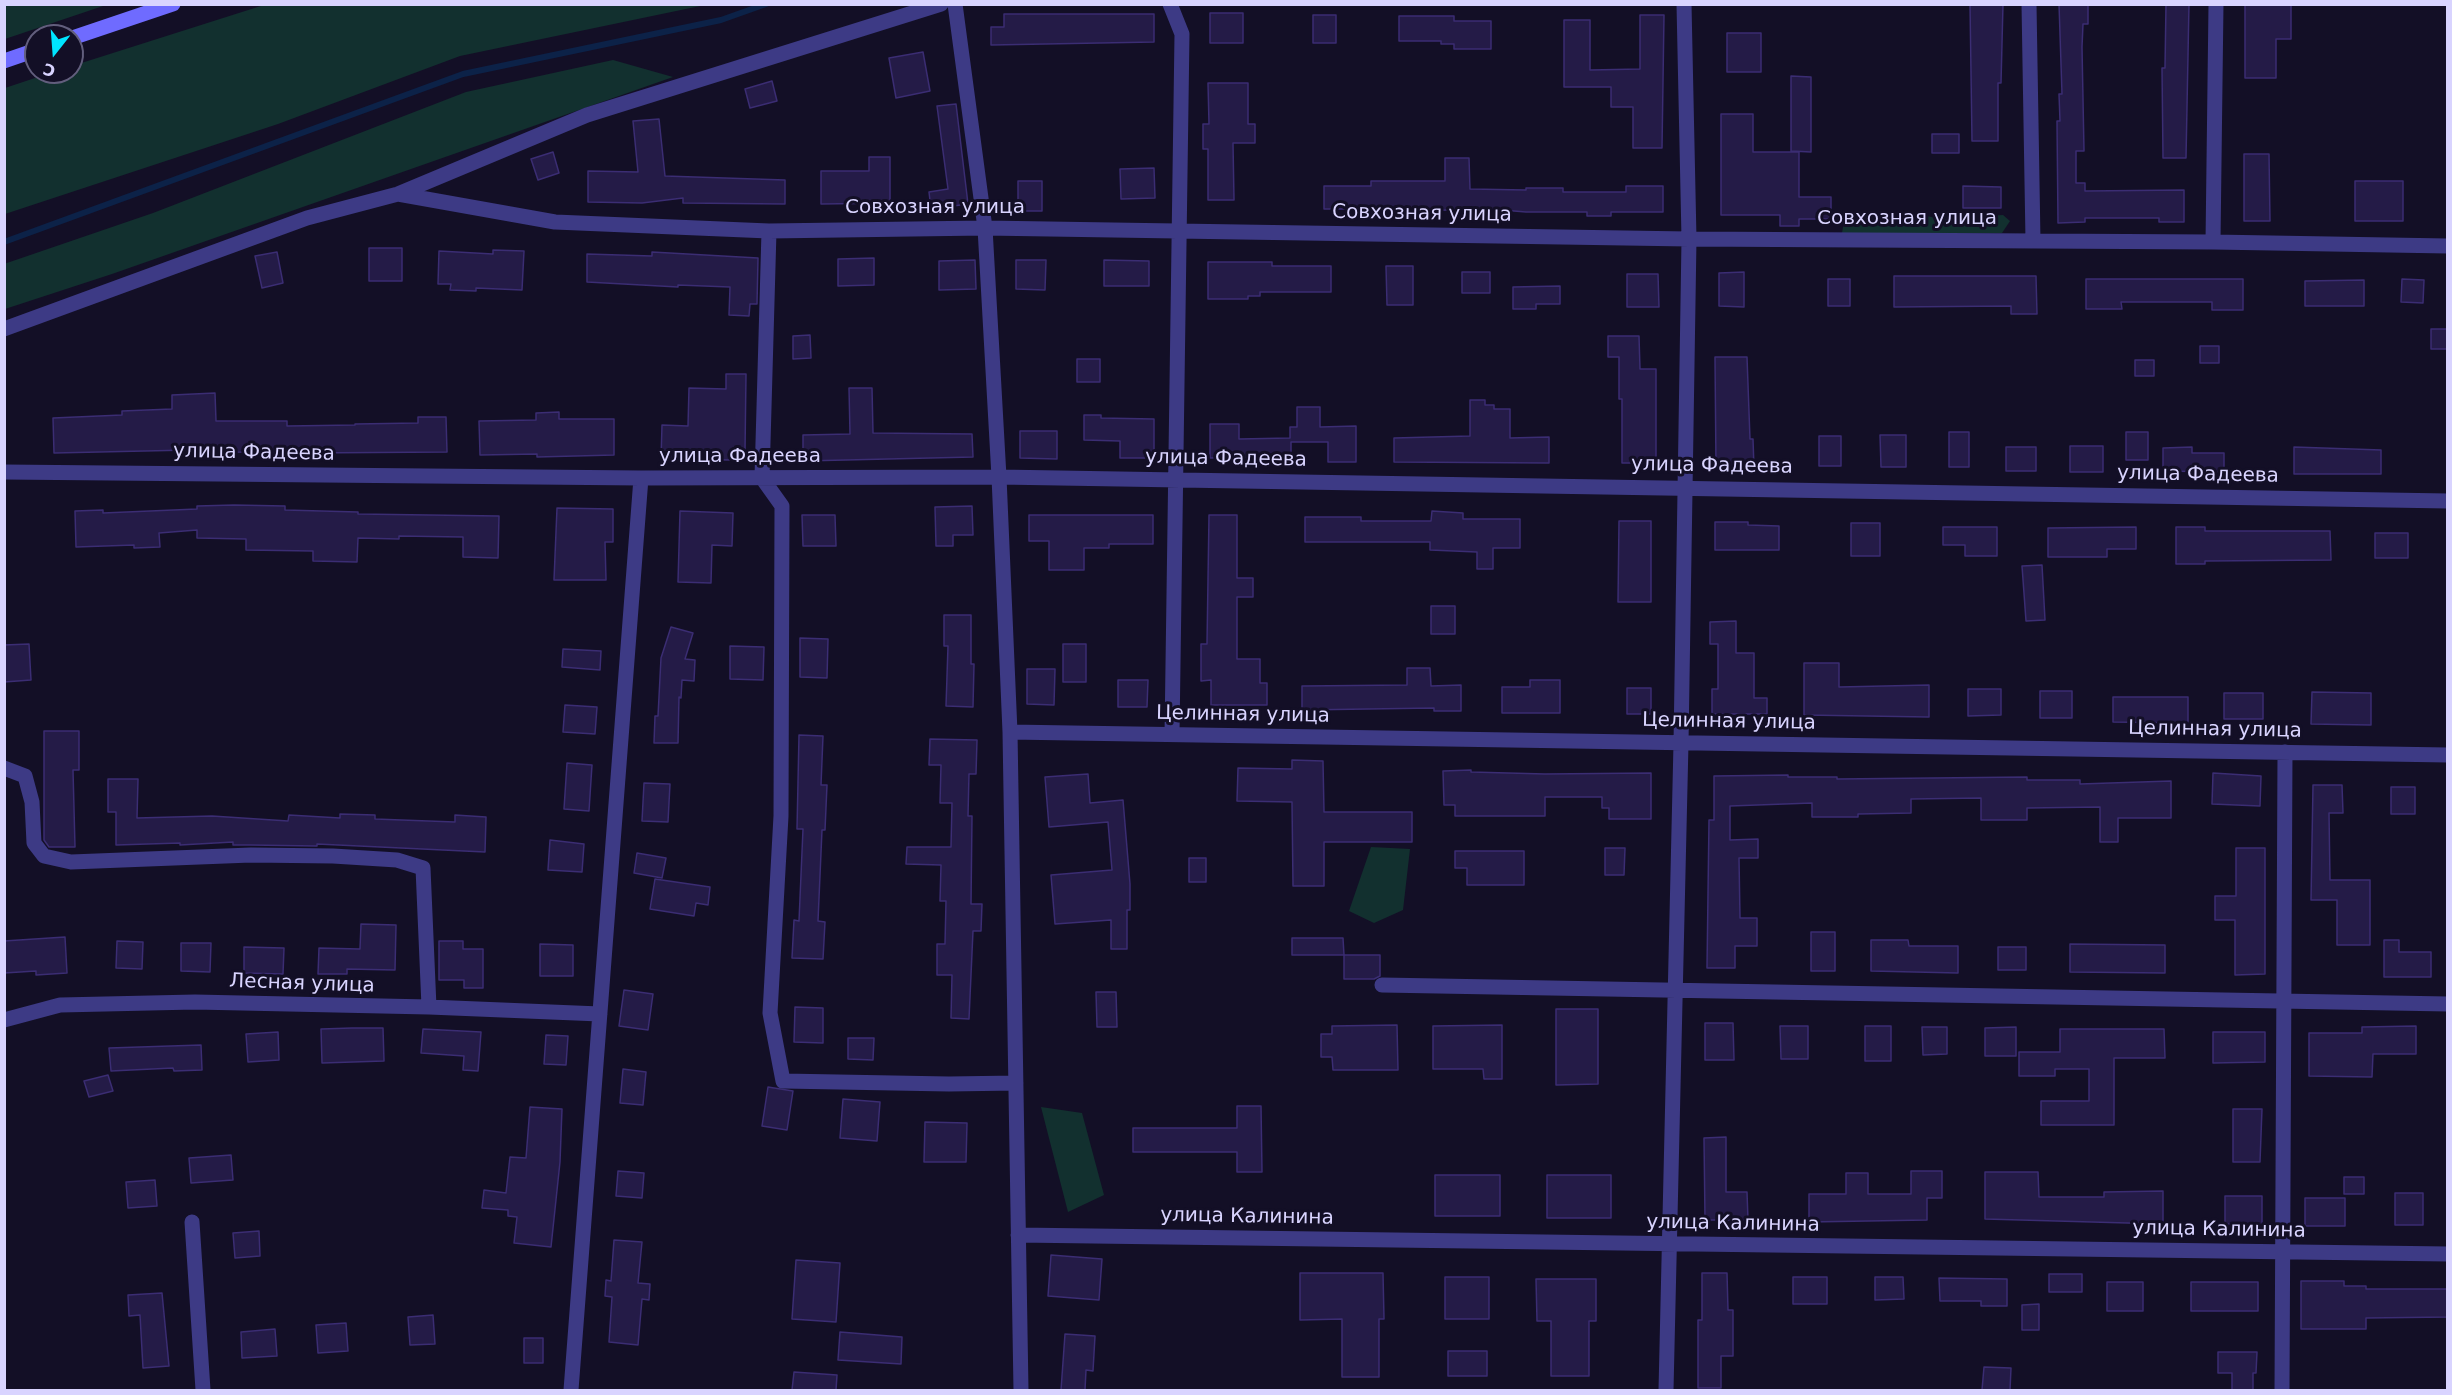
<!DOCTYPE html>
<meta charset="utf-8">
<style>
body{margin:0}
#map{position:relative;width:2452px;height:1395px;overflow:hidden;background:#130f26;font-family:"DejaVu Sans",sans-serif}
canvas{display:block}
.frame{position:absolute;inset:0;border:6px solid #d9d4ff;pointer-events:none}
.north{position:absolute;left:24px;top:24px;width:60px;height:60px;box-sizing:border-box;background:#130f26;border:2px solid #625e7d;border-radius:50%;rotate:197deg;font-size:16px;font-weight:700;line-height:24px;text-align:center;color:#d9d4ff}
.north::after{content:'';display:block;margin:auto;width:21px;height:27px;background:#00e5ff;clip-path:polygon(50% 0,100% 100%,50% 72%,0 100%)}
</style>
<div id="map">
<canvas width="2452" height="1395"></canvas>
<div class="frame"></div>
<div class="north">С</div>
</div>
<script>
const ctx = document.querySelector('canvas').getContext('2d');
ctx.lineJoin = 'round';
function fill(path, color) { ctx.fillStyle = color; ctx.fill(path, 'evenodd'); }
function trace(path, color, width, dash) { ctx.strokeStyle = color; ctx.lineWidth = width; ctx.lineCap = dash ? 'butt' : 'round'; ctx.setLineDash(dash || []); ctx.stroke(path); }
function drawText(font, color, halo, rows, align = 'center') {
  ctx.font = font + ' "DejaVu Sans",sans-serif'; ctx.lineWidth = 6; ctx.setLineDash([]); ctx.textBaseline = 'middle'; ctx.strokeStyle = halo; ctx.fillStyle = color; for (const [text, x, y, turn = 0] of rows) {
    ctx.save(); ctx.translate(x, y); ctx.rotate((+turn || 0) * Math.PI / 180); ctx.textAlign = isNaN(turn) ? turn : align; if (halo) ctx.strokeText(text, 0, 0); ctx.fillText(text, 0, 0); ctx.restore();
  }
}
fill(new Path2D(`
 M5,4H106V5L5,39Z
 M264,5V4L705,5L460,56L278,124L5,214V88L53,72H72V66Z
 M613,60L673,77L112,274L5,309L4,264L153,213L466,92Z
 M1896,214L1922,215L1941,219L2003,215L2010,221L2002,233H1842L1844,221Z
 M1371,847L1410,849L1403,910L1374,923L1349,911Z
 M1041,1107L1082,1113L1104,1195L1068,1212Z`), '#12302f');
trace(new Path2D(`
 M4,242L463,74L721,20L766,4`), '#0c2248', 6);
const building = new Path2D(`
 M1970,4H2003L2001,83H1998V141H1972Z
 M2059,4H2088V24H2083L2082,47L2084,151H2076V183H2085V191L2184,190V222H2159V218H2085V222L2058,223L2057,121H2060L2059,94H2062Z
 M2166,4H2189L2186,158H2163L2162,68H2165Z
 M2245,4H2291V39H2276V78H2245Z
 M1210,13H1243V43H1210Z
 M1004,14H1154V42L991,45V27H1004Z
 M1313,15H1336V43H1313Z
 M1640,15H1664L1662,148H1633V107H1611V87H1564V20H1590V70L1640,69Z
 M1399,16H1454V21H1491V49H1454V44H1441V41H1399Z
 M1727,33H1761V72H1727Z
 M923,52L930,91L896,98L889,58Z
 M1791,76L1811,77V152L1791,151Z
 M772,81L777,101L750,108L745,89Z
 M1208,83H1248V124H1255V143H1233L1234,200H1208V149H1203V124H1209Z
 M956,104L968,204L931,209L929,192L948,189L937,106Z
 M1721,114H1753V152H1799V197H1831V219H1799V226H1780V215H1721Z
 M659,119L665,176L785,180V204L683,203V198L642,203L588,202V171L638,172L633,121Z
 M1932,134H1959V153H1932Z
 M553,152L559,173L538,180L531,159Z
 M2244,154H2269L2270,221H2244Z
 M869,157H890V203L821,204V171H869Z
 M1445,158H1469L1470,189L1526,190V188H1563V192H1626V186H1663V212H1611V216H1587V212H1526L1490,209L1367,212V209H1324V186H1371V181H1445Z
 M1154,168L1155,198L1121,199L1120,169Z
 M1018,181H1042V211H1018Z
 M2355,181H2403V221H2355Z
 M1963,186L2001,187V208H1963Z
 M369,248H402V281H369Z
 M493,250L524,251L522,290L476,288V291L450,290L451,284H438L439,251L493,254Z
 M277,252L283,283L262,288L255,256Z
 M652,252L758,258L757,304H750L749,316L729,315L730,287L678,285V287L587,282V254L652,256Z
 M874,258V285L838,286V259Z
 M975,260L976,289L939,290V261Z
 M1016,260H1046L1045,290L1016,289Z
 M1104,260L1149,261V286H1104Z
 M1208,262H1272V266H1331V292H1260V296H1248V299H1208Z
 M1386,266H1413V305H1387Z
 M1462,272H1490V293H1462Z
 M1744,272V307L1719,306V273Z
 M1627,274H1658L1659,307H1627Z
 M1894,276H2036L2037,314H2011V306L1894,307Z
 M1828,279H1850V306H1828Z
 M2086,279H2243V310H2212V302H2121L2122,309H2086Z
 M2402,279L2424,280L2423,303L2401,302Z
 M2364,280V306H2305V281Z
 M1560,286V304H1536V309H1513V287Z
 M2431,329H2448V349H2431Z
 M810,335L811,358L793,359V336Z
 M1608,336H1639L1640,369H1656V463H1622V399H1619V357H1608Z
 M2200,346H2219V363H2200Z
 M1715,357H1747L1750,439H1753L1754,468H1716Z
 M1077,359H1100V382H1077Z
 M2135,360H2154V376H2135Z
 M726,374H746L745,452H732V460L661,459L662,425L688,426L689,388L726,389Z
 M849,388H872L873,433L972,434L973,457L803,461V435L850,434Z
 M215,393L216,421H287V426L355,425V424L418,423V417H446L447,452L304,453L235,452V449L54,453L53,418L122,415V411L172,409V395Z
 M1470,400H1485V405H1494V409H1510V438L1549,437V463L1394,462V438L1470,436Z
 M1297,407H1320V427L1356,426V462H1328V442H1291V463H1260V457L1210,458V424H1239V439L1290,438V427H1297Z
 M559,412V419H614V455L537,457V454L480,455L479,421L536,420V413Z
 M1084,415H1101V418L1154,419V458H1120V441L1084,440Z
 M1020,431H1057V459L1020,458Z
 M1949,432H1969V467H1949Z
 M2126,432H2148V460H2126Z
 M1880,435H1906V467H1881Z
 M1819,436H1841V466H1819Z
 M2070,446H2103V472H2070Z
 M2006,447H2036V471H2006Z
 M2192,447V453H2224V472L2163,471V448Z
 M2294,447L2381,450V474H2294Z
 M234,505L285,506V510L358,512V514L499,516L498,558L463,557V537L399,536V539L358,538L357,562L313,561V551L246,550V539L197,538V530L159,533L160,547L134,548V545L76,547L75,511L103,510V513L197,509V506Z
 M972,506L973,535H953V546H936L935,507Z
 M557,508L613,509V542H605L606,580H554Z
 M680,511L733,513L732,546L712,545L711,583L678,582Z
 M1432,511L1463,513V519H1520V548H1493V569H1477V552L1430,550V542H1305V517H1361V521H1431Z
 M802,515H835L836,546H803Z
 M1029,515H1153V544H1109V548H1084V570H1049V541H1029Z
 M1209,515H1237V578H1253V597H1237V659H1260V683H1267V705H1211V680L1201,681V644H1207Z
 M1619,521H1651V602H1618Z
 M1715,522H1748V525L1779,526V550H1715Z
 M1851,523H1880V556H1851Z
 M1943,527H1997V556H1965V545H1943Z
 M2136,527V549H2107V557H2048V528Z
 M2176,527H2205V531H2330L2331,560L2205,561V564H2176Z
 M2375,533H2408V558H2375Z
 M2042,565L2045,620L2026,621L2022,566Z
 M1431,606H1455V634H1431Z
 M944,615H971V664H974L973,707L946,706L948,646H944Z
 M1736,621V653H1754V698H1767V714H1712V689H1718V644H1710V622Z
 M671,627L693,633L685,659L695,660L694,681L682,680L681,698L679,697L678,743H654L655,716H658L661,658Z
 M800,638L828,639L827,678L800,677Z
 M29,644L31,680L4,682V645Z
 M1063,644H1086V682H1063Z
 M730,646L764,647L763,680L730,679Z
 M563,649L601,651L600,670L562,667Z
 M1804,663H1839V687L1929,685V717L1804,715Z
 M1407,668H1430L1431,686L1461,685V711H1434V708L1302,710V686L1407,685Z
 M1027,669H1055L1054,705L1027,704Z
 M1118,680H1148L1147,707H1118Z
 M1530,680H1560V713H1502V687H1530Z
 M1627,688H1651V714H1627Z
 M1968,689H2001V715L1968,716Z
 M2040,691H2072V718H2040Z
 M2312,692L2371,693V725L2311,724Z
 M2224,693H2263V719H2224Z
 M2113,697H2188V723L2113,722Z
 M565,705L597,707L595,734L563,732Z
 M44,731H79V770H73L75,847H49L44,840Z
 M799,735L823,736L821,785H827L825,830H822L818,921L825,922L823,959L792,958L794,920L799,921L803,829H797Z
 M930,739L977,740L976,774H969L968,816H972L971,904H982L981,931H973L969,1019L951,1018L952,975H937V944H945L946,901H940L941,865L906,864L907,847H951L952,803H940L941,765H929Z
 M1292,760L1323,761L1324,812H1412V842H1324V886H1293L1292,802L1237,801L1238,768L1292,769Z
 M567,763L592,765L589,811L564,809Z
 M1471,770V772L1545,774L1651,773V819H1609V808H1602V797H1545V816H1455V805H1444L1443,771Z
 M2213,773L2261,776L2260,806L2212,804Z
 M1088,774L1090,803L1123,800L1130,884V910H1127V949H1111V920L1055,924L1051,875L1112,870L1108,822L1049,827L1045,777Z
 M1788,775V777H1837V779L2027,777V780H2080V784L2171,781V818H2118V842H2100V807L2027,808V820H1981V798L1911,799V813L1858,814V817H1812V803L1730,806V840L1758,839V858H1739L1740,918H1757V946H1735V968H1707L1709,820H1714V776Z
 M108,779H138L137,818L212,816L288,821L289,815L340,818V814L375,815V819L455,822V815L486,817L485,852L317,844V846L250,845H233V842L180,845V843L116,845V812H108Z
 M644,783L670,784L668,822L642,821Z
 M2313,785H2342L2343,813H2329L2330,880H2370V945H2337V900H2311Z
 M2391,787H2415V814H2391Z
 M550,840L584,844L582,872L548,870Z
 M1605,848H1625L1624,875H1605Z
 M2236,848H2265V974L2235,975V920H2215V896H2236Z
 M1455,851H1524V885H1467V868H1455Z
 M637,853L666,858L662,878L634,873Z
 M1189,858H1206V882H1189Z
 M655,879L710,887L708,905L696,903L694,916L650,909Z
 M361,924L396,925L395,970L347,969V974H318L319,948L360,949Z
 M1811,932H1835V971H1811Z
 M65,937L67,973L36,975V971L4,973V941Z
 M1292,938H1343L1344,955H1292Z
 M1871,940H1908L1909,946H1958V973L1871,971Z
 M2384,940H2399V952H2431V977H2384Z
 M117,941L143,942L142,969L116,968Z
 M439,941H463V949H483V988H464V980H439Z
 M181,943H211L210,972L181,971Z
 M540,944L573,945V976H540Z
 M2070,944L2165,945V973L2070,972Z
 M244,947L284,948L283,974L244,973Z
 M1998,947H2026V970H1998Z
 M1344,955H1380V976L1374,979H1344Z
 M624,990L653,994L648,1030L619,1026Z
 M1096,992H1116L1117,1027H1097Z
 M795,1007L823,1008V1043L794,1042Z
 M1556,1009H1598V1084L1556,1085Z
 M1705,1023H1733L1734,1060H1705Z
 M1397,1025L1398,1070H1333L1332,1057H1321V1034H1332V1026Z
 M1502,1025V1079H1484L1483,1069H1433V1026Z
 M1780,1026H1808V1059H1781Z
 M1865,1026H1891V1061H1865Z
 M2416,1026V1054H2373L2372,1077L2309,1076V1033H2362V1027Z
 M1922,1027H1947V1054L1923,1055Z
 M2016,1027V1056H1985V1028Z
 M352,1028H383L384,1061L322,1063L321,1029Z
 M423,1029L481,1032L478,1071L463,1070L464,1056L421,1053Z
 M2060,1029H2164L2165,1058H2114V1125H2041V1101H2089V1069H2055V1076H2019V1052H2060Z
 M278,1032L279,1060L248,1062L246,1034Z
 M2213,1032H2265V1062L2213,1063Z
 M546,1035L568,1036L566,1065L544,1064Z
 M848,1038H874L873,1060L848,1059Z
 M201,1045L202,1070L174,1071L173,1068L111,1071L109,1048Z
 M623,1069L646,1072L643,1105L620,1103Z
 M108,1075L113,1091L89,1097L84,1081Z
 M768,1087L793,1091L787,1130L762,1126Z
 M843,1099L880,1102L877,1141L840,1138Z
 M1237,1106H1261L1262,1172H1237V1152H1133V1128H1237Z
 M530,1107L562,1109L560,1162L551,1247L514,1243L517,1217L508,1216V1210L482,1208L484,1190L506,1193L510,1157L526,1158Z
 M2233,1109H2262L2260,1162H2233Z
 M925,1122L967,1123L966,1162H924Z
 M1726,1137V1192H1747L1748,1220H1705L1704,1138Z
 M231,1155L233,1180L191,1183L189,1158Z
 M618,1171L644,1173L642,1198L616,1196Z
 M1911,1171H1942V1198H1927V1220L1809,1222V1194H1846V1173H1868V1194H1911Z
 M1985,1172H2038L2039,1197H2104V1192L2163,1191V1224L1985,1219Z
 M1435,1175H1500V1216H1435Z
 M1547,1175H1611V1218H1547Z
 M2344,1177H2364V1194H2344Z
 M155,1180L157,1206L128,1208L126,1182Z
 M2395,1193H2423V1225H2395Z
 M2225,1196H2262V1224H2225Z
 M2305,1198H2345V1226H2305Z
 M259,1231L260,1256L235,1258L233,1233Z
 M614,1240L642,1242L638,1283L650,1284L649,1300L642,1299L638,1345L609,1342L612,1297L605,1296L606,1280L611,1281Z
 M1051,1255L1102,1259L1099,1300L1048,1296Z
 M796,1260L840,1263L836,1322L792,1319Z
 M1300,1273H1383L1384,1319H1379V1377H1342V1319L1300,1320Z
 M1702,1273H1727L1728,1310H1733V1356H1721V1388H1698V1320H1702Z
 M2049,1274H2082V1292H2049Z
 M1445,1277H1489V1319H1445Z
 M1793,1277H1827V1304H1793Z
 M1875,1277H1903L1904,1299L1875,1300Z
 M1939,1278L2007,1279V1306H1981V1301H1940Z
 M1536,1279H1596V1321H1589V1376H1551V1321H1537Z
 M2301,1281H2344V1286H2366V1289H2448V1317L2366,1318V1329H2301Z
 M2107,1282H2143V1311H2107Z
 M2191,1282H2258V1311H2191Z
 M162,1293L169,1366L143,1368L140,1315L129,1316L128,1295Z
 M2039,1304V1330H2022V1305Z
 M433,1315L435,1344L410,1345L408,1317Z
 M346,1323L348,1351L318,1353L316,1325Z
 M275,1329L277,1356L242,1358L241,1332Z
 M840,1332L902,1337L901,1364L838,1360Z
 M1065,1334L1095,1336L1093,1371L1086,1370L1085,1390H1061Z
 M524,1338H543V1363H524Z
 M1448,1351H1487V1376H1448Z
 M2218,1352H2257L2256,1373H2253V1390H2232V1373H2218Z
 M1984,1367L2011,1368L2010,1390H1982Z
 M794,1372L837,1375L836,1390H792Z`);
fill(building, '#241b47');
trace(building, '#3b2d73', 1.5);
trace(new Path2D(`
 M955,4L985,228L999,477L1010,732L1021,1390
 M1170,4L1182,34L1172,734
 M2029,4L2033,241
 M398,194L555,222L769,231L985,228L1689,239L2213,242L2448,246
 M769,231L762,478L782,506L781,816L770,1013L783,1081L949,1084L1016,1083
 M2213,242L2216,4
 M4,329L307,218L398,194L587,115L941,4
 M4,472L641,478L999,477L2448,501
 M1010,732L2448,755
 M4,768L25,776L32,802L34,843L44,856L71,862L251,855L333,856L397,860L423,868L429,1007
 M1382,985L2448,1004
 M4,1020L60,1005L195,1002L429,1007L600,1014
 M192,1222L203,1390
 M1018,1235L2448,1254
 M571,1390L641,478
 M1666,1390L1681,743L1689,239L1684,4
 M2282,1390L2285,752`), '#3d3a85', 15);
trace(new Path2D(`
 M72,38L173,4
 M4,61L36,50`), '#6f6bff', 15);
drawText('20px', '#d9d4ff', '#130f26', [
 ["Совхозная улица",935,208],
 ["Совхозная улица",1422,214,1],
 ["Совхозная улица",1907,219],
 ["улица Фадеева",254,453,1],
 ["улица Фадеева",740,457],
 ["улица Фадеева",1226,459,1],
 ["улица Фадеева",1712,466,1],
 ["улица Фадеева",2198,475,1],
 ["Целинная улица",1243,715,1],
 ["Целинная улица",1729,722,1],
 ["Целинная улица",2215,730,1],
 ["Лесная улица",302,984,2],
 ["улица Калинина",1247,1217,1],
 ["улица Калинина",1733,1224,1],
 ["улица Калинина",2219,1230,1]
]);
</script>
